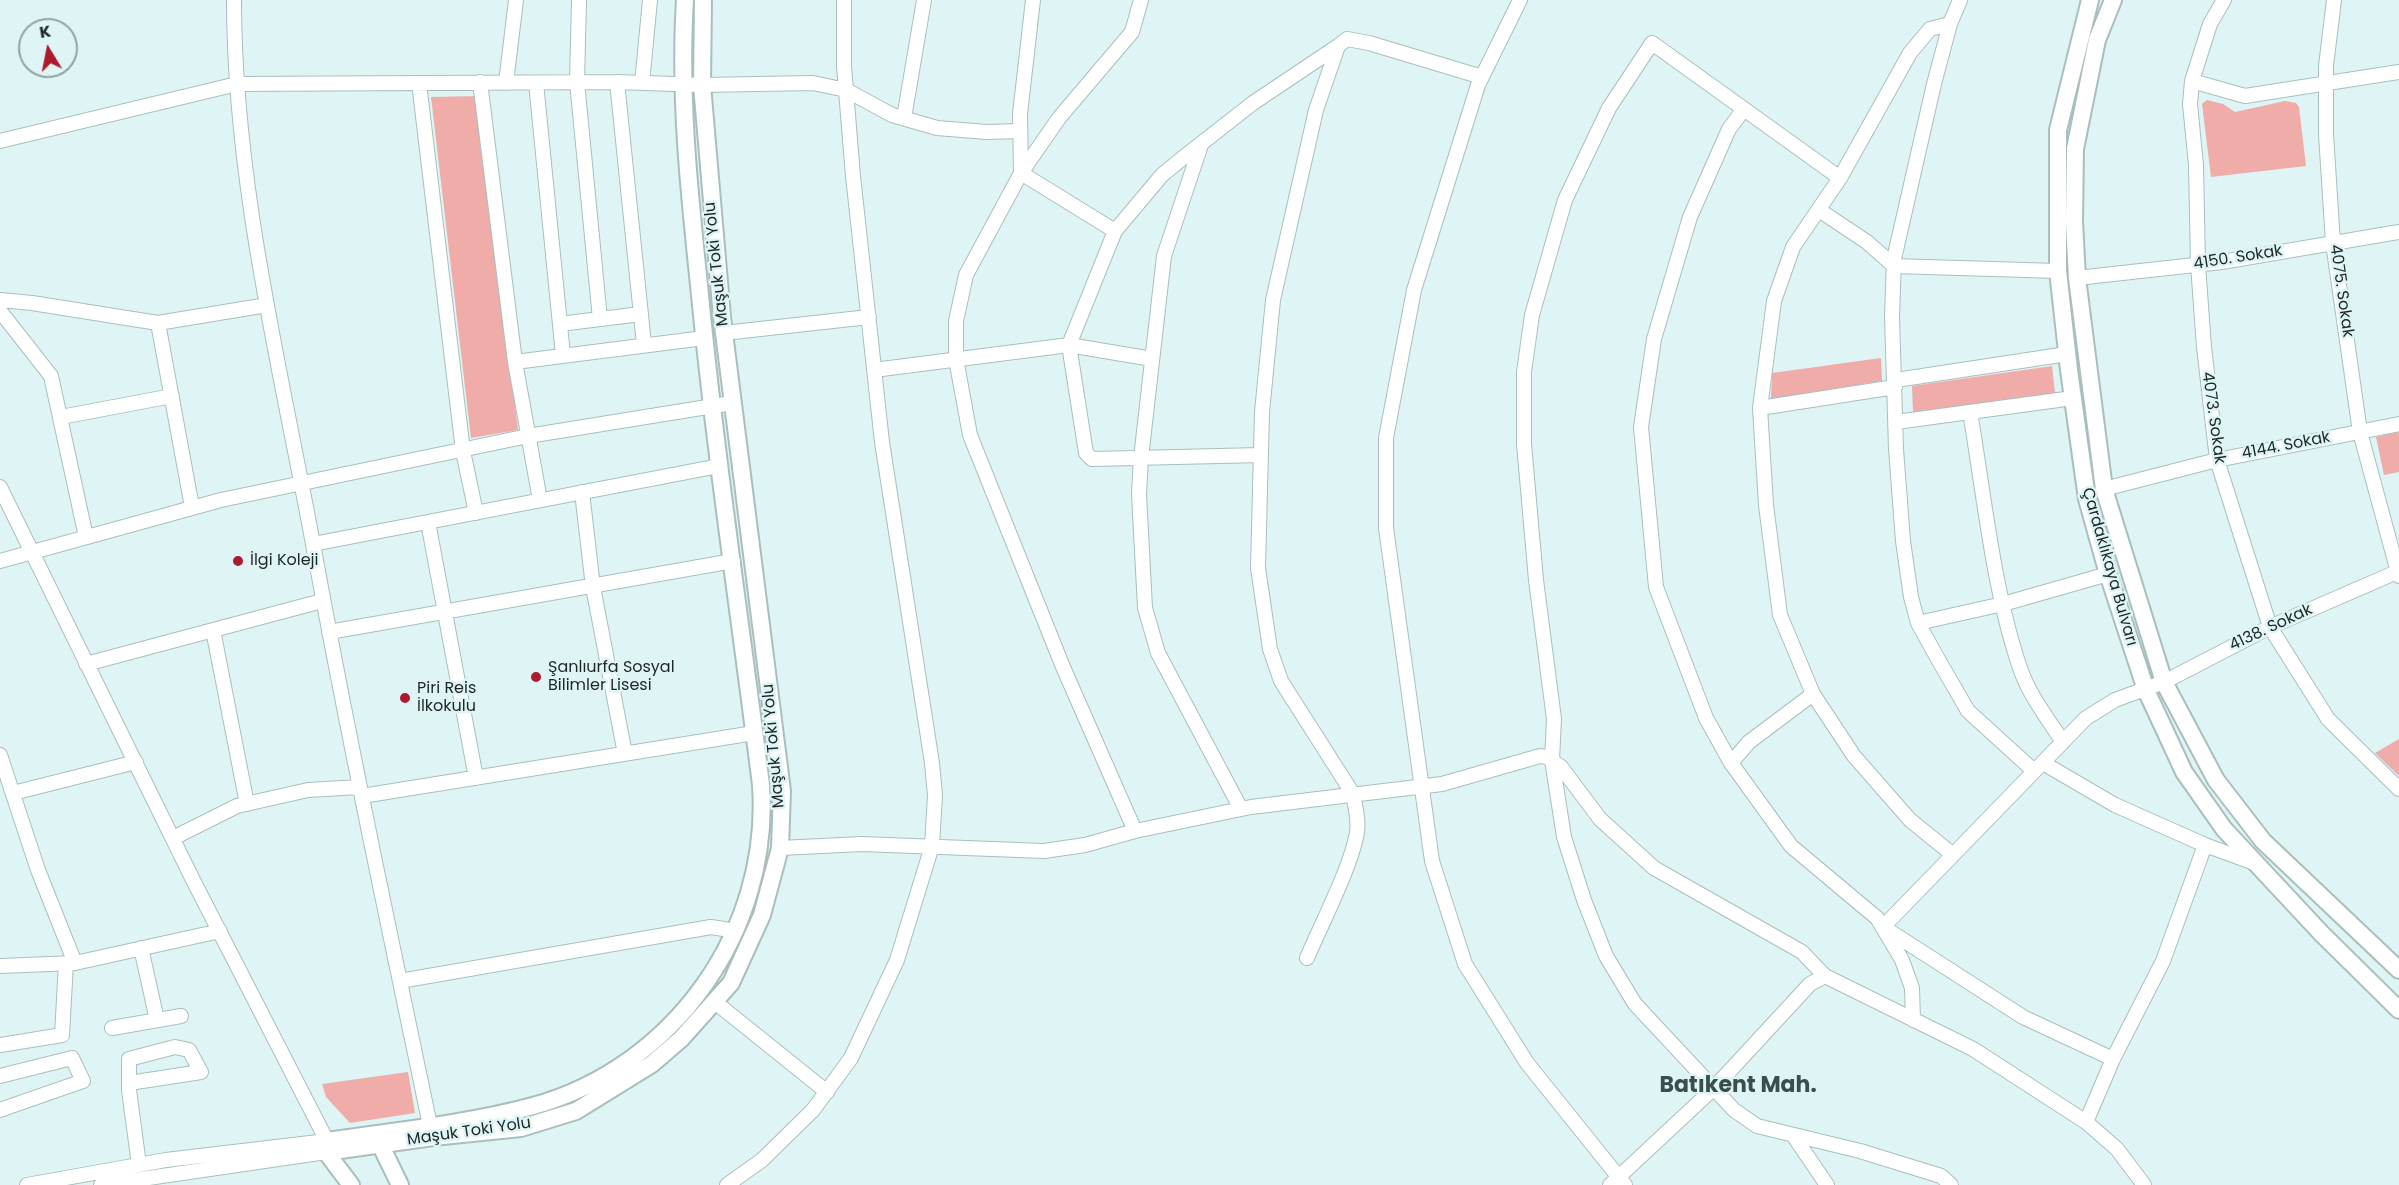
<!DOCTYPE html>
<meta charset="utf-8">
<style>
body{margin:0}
#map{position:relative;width:2399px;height:1185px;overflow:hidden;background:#dff5f5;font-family:Poppins,sans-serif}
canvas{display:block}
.north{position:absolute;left:18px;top:18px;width:60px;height:60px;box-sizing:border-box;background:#dff5f5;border:2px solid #92a2a2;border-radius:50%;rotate:350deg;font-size:16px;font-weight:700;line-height:24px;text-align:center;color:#1e2626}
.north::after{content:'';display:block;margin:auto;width:21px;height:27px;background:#ae1a2d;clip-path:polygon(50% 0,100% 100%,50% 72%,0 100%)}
</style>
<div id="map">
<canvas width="2399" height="1185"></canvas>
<div class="north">K</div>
</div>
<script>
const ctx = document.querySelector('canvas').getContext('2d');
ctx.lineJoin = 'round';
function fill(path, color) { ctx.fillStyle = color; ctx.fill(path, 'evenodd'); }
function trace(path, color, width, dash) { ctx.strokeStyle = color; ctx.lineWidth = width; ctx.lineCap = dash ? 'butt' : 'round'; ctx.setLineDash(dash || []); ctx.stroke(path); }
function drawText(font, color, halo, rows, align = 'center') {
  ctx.font = font + ' Poppins,sans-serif'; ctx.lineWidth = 5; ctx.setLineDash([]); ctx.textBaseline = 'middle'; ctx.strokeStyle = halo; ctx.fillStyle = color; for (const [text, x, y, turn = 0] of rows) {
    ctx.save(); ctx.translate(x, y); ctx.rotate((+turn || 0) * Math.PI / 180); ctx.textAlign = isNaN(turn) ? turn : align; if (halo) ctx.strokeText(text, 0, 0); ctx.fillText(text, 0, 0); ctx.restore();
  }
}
fill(new Path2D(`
 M478,96L518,430L471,438L431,97Z
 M2207,100L2223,104L2235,112L2285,101L2296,103L2299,107L2306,166L2211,177L2202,104Z
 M1881,358L1882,381L1771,399L1772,373Z
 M2052,366L2055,393L1913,413L1912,386Z
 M2399,432V472L2384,475L2376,437Z
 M2399,739V776L2375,753Z
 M408,1072L415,1113L350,1123L326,1097L322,1084Z`), '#efaca9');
const minor = new Path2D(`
 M234,0C234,182 280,366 313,544C349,742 391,938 432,1135
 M1033,0L1020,114L1021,173L1115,231
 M1520,0L1478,85L1414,290L1386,438V528L1432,861L1465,964L1527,1063L1625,1185
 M1960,0L1950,24L1934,84L1894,259L1892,317L1896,449L1903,541L1911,597L1918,623L1939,661L1968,711L2034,771
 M2224,0L2210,24L2192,81L2190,104L2196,165L2198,265L2204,347L2217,460L2270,627L2328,719L2399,789
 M2334,0L2326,66V134L2333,243L2360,432L2399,576
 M1950,24L1930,29L1910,53L1840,178L1793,247L1774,301L1760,408L1766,505L1780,615L1813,694L1854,756L1910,820L1952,854
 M2192,81L2245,96L2399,72
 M480,82L515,362L540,500
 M617,82L644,344
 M419,83L463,451L476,513
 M506,83L516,0
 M536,83L563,355
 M642,83L650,0
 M1744,109L1729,129L1690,217L1654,339L1641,427L1656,587L1706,718L1731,763L1791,846L1877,918L1902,960L1912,988L1913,1020
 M904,118L924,0
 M0,141L237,84L617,82L702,85L813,83L846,90L892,115L937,128L987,132L1020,131
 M1201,145L1164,256L1141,458L1139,494L1145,608L1158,653L1241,809
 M1840,178L1652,43L1609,108L1565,200L1532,315L1524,372V444L1536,580L1554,719L1552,760L1564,837L1584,900L1606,956L1635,1004L1734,1110L1757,1126L1860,1151L1941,1176L1951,1185
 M1819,210L1867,242L1894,266L2058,271
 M2077,278L2222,262L2399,232
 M0,300L32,303L158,323L267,305
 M0,311L51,376L86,537
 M600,319L641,314
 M158,323L192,507
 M560,324L600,319L577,82L579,0
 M724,333L869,317
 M515,362L704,338
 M874,370L1069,345L1152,359
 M1896,380L2067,354
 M1760,408L1895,387
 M1970,412C1984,494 1993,589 2020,668C2029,695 2048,719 2063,742
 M61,417L172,396
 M1896,422L2073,398
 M1261,455L1092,459L1086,453L1069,345L1115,231L1162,175L1184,157L1253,103L1338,46
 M0,487L193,880L327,1141L166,1160L27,1185
 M2104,489L2217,460L2399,424
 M582,492L593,587L625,754
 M428,522L476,778
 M313,544L719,466
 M0,561L221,500L528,436L732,403
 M1918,623L2003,604L2108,574
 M213,630L247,804
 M329,632L733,561
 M86,664L322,601
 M0,755L38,870L75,963
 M1731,763L1749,742L1813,694
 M2043,763L2115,805L2205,845L2257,864
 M13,793L136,762
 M362,796L754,733
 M1135,831L1063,667L970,435L956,359V321L966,275L1021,173L1059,118L1132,32L1141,0
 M173,838L237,806L308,790L360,787
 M780,848L862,844L1044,851L1085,845L1135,831L1251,807L1442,784L1540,756L1547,757L1561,767L1600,819L1654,868L1802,952L1825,976L1973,1049L2086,1122L2117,1149L2144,1185
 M141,948L157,1020
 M1307,958C1321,925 1352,865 1357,832C1359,819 1355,806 1353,794L1281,681L1270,649L1258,568L1262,412L1273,300L1316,110L1338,46L1347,39L1369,43L1482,77
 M0,966L75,963L220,931
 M400,981L711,927L736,931
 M715,1002L827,1092
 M112,1028L181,1016
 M0,1045L62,1035L66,963
 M2113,1059L2163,961L2205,845
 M0,1076L72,1058L83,1081L0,1110
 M129,1083L201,1072L189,1050L175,1047L129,1059V1090L139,1165
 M2086,1122L2113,1059L2023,1017L1883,927L2086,718L2115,700L2164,682L2270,627L2399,571
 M1793,1135L1827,1185
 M101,1185L326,1152
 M727,1185L762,1160L813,1110L851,1058L897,960L932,846L935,795L932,763L882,442L853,176L844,66V0
 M1610,1185L1713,1089L1810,984L1825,976`);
const major = new Path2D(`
 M2090,0L2058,130V271L2069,370L2087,499L2108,574L2146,690L2184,772L2224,829L2321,933L2399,1010
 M2113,0L2097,40L2075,149L2074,222L2077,278L2104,489L2164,682L2216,780L2263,841L2399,970
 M374,1140L381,1146L400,1185
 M326,1152L433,1137L521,1128L576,1111L652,1064L681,1039L731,983L762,915L780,848L782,791L722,317L702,85L703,0
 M326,1152L327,1141C395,1131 466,1124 533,1106C674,1067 771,931 761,785C740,618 715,452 699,285C689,190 679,95 685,0
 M326,1152L351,1185`);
trace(minor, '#a9bfbf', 16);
trace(major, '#a9bfbf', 20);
trace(minor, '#fff', 14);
trace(major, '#fff', 16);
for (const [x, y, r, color] of [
 [238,561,6,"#ae1a2d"],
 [536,677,6,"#ae1a2d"],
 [405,698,6,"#ae1a2d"]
]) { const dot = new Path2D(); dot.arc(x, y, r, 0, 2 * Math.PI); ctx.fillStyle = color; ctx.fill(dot); trace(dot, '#dff5f5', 2); }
drawText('16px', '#1e2626', '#dff5f5', [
 ["4150. Sokak",2238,258,-9],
 ["Maşuk Toki Yolu",717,264,-96],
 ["4075. Sokak",2341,291,82],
 ["4073. Sokak",2213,418,82],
 ["4144. Sokak",2286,446,-11],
 ["Çardaklıkaya Bulvarı",2109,567,74],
 ["4138. Sokak",2271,628,-25],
 ["Maşuk Toki Yolu",774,746,-95],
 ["Maşuk Toki Yolu",469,1132,-8]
]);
drawText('16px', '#1e2626', '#dff5f5', [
 ["İlgi Koleji",250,561],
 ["Şanlıurfa Sosyal",548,668],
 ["Bilimler Lisesi",548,686],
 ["Piri Reis",417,689],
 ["İlkokulu",417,707]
], 'left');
drawText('bold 22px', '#3b4e4e', '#dff5f5', [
 ["Batıkent Mah.",1738,1086]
]);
</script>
